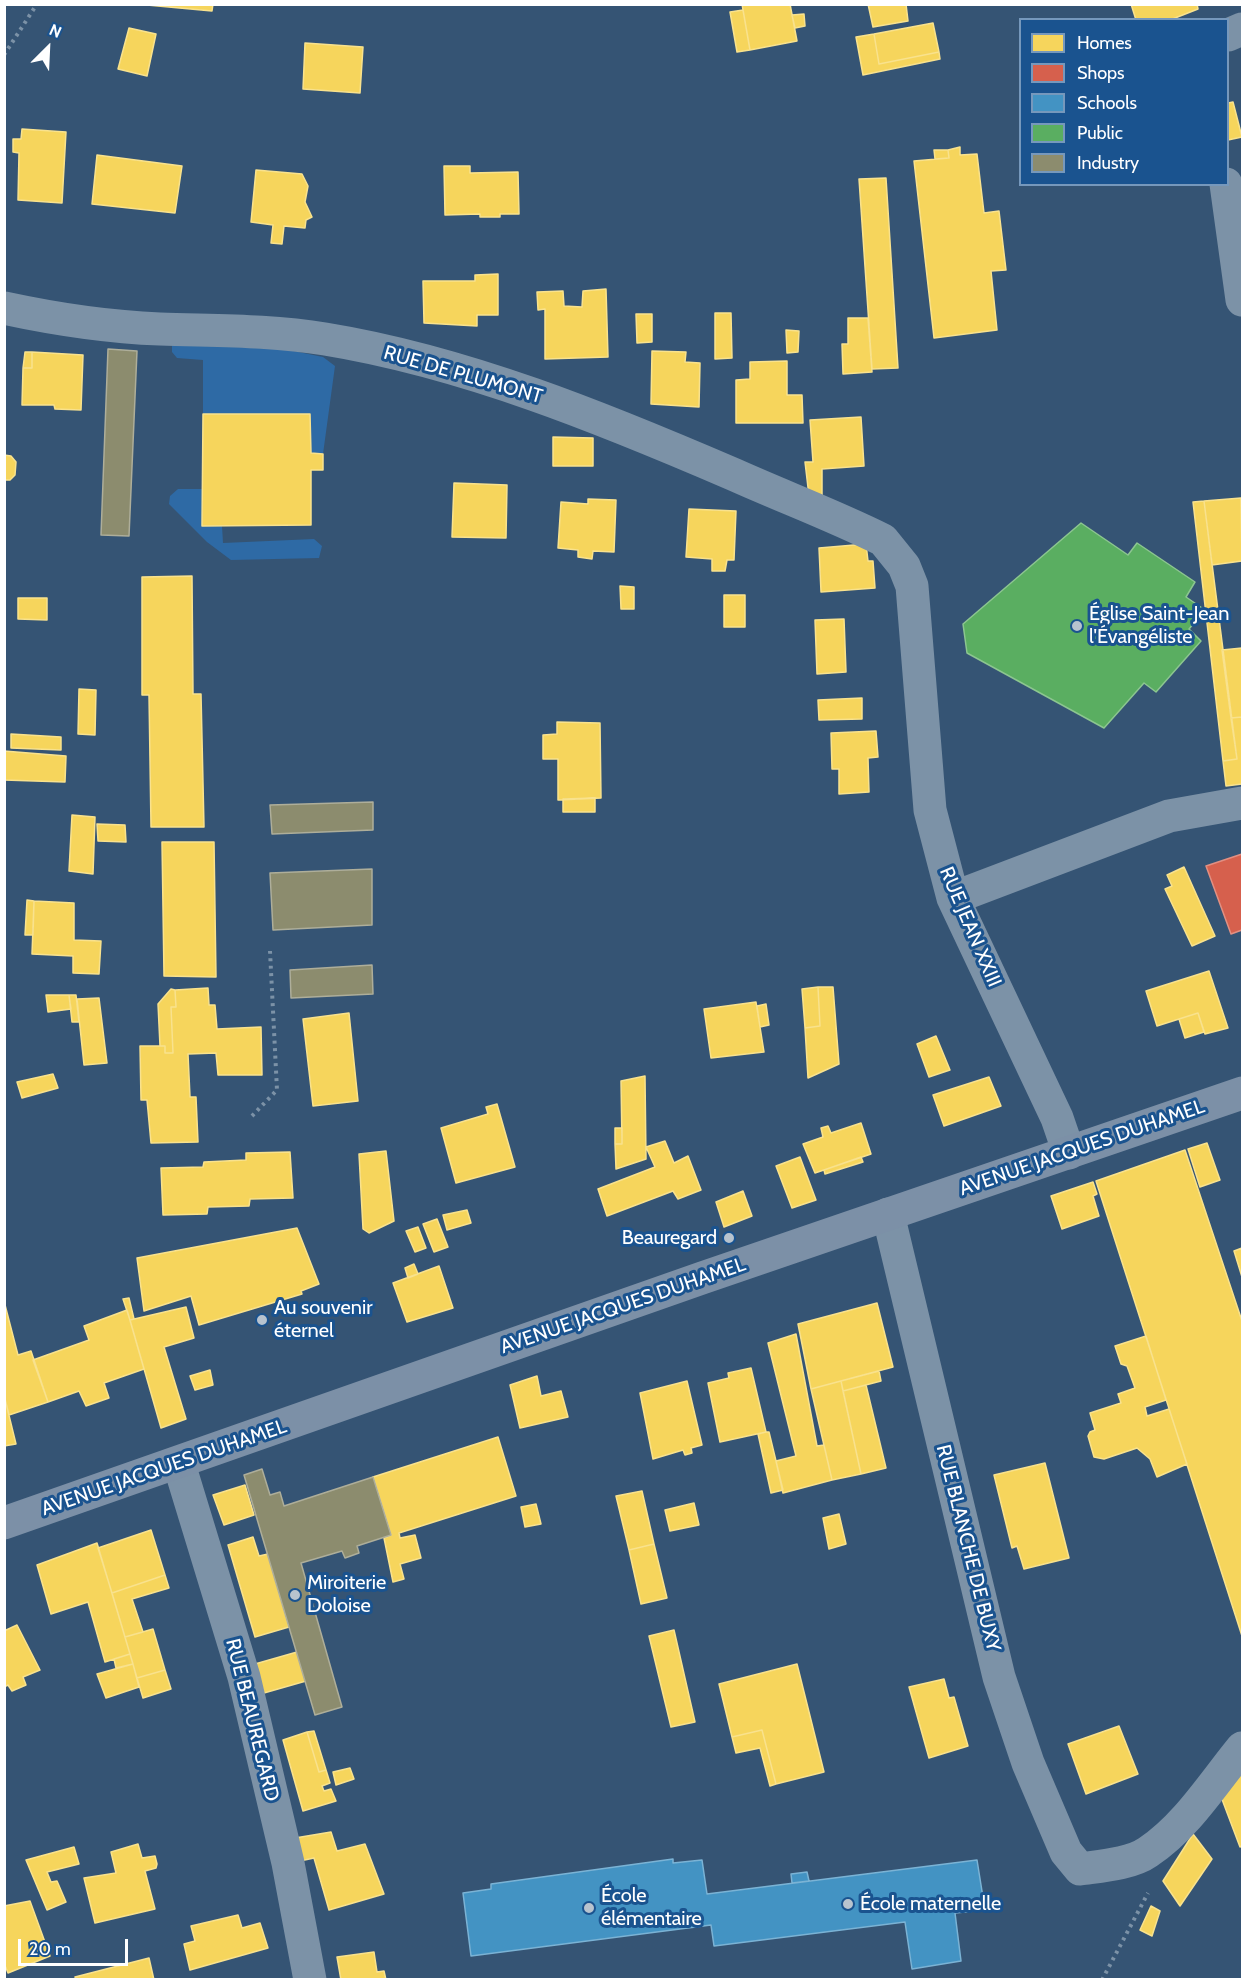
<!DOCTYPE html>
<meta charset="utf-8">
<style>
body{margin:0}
#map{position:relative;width:1247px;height:1984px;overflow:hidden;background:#355474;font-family:Cabin,sans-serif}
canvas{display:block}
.frame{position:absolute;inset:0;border:6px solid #fff;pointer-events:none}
.legend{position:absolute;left:1019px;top:18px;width:210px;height:168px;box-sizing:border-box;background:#1a538f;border:2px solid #7698bc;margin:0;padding:8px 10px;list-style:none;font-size:18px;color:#fff}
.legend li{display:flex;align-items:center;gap:12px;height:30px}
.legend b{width:30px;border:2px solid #7698bc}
.north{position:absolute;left:18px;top:18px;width:60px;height:60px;-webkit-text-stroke:4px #1a538f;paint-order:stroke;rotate:24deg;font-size:16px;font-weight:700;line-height:24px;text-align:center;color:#fff}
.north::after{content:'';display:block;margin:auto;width:21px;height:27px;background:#fff;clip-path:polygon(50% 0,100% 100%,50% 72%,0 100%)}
.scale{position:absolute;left:18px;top:1939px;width:110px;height:27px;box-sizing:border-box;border:3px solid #fff;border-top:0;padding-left:8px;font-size:18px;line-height:21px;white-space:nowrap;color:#fff;-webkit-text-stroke:4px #1a538f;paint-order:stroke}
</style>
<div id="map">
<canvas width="1247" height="1984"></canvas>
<div class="frame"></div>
<ul class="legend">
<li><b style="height:16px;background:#f6d55c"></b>Homes</li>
<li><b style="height:16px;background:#d6604d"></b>Shops</li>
<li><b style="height:16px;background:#4393c3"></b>Schools</li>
<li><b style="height:16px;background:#5aae61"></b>Public</li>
<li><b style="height:16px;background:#8c8c6e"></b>Industry</li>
</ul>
<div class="north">N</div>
<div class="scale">20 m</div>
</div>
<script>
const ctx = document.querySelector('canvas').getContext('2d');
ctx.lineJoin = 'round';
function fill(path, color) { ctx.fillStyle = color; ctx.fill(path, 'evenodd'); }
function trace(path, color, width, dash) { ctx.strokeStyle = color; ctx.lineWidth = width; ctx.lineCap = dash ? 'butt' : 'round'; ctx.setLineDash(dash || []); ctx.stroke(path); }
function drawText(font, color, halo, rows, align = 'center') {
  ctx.font = font + ' Cabin,sans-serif'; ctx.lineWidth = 6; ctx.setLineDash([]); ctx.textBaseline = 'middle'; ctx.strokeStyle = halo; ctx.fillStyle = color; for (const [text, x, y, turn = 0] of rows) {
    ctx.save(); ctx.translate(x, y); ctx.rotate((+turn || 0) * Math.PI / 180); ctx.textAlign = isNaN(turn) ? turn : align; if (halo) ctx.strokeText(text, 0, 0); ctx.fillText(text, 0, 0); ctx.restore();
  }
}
fill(new Path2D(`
 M254,343L323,357L335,366L323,454L311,453L310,414H203V360L177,358L172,352V344Z
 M178,489H202V526H222L223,543L314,539L322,546L319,558L231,560L207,542L169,504L170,496Z`), '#2e6aa5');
const homes = new Path2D(`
 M136,4H213L212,11Z
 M742,4H790L797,41L750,50Z
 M868,4H906L908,21L873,27Z
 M1131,4H1197L1198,9L1170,20H1136Z
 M743,10L750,50L737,52L730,12Z
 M804,14L805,26L795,28L792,15Z
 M933,23L939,52L879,64L874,34Z
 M129,28L156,34L147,76L118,69Z
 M874,34L879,64L939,52L940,59L863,75L856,37Z
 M305,43L363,47L360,93L303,89Z
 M1233,102L1242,137L1228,140V103Z
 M22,129L66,132L62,203L18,200L19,153L13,152V139H21Z
 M960,147V155L977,154L984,213L999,211L1006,270L991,271L997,330L934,338L914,161L949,158L948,150Z
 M934,150H948L949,158L935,159Z
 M97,155L182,166L175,213L92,204Z
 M444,166H470V173L518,172L519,214H500V217H480V214L445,215Z
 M256,170L302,174L308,186L305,202L312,217L306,220L305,228L284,226L282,244L271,243L273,225L251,222Z
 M886,178L898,368L872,369L859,179Z
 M498,274V315H477V326L424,323L423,281H475V275Z
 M606,289L608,357L545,359V309L538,310L537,292L563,291L564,306L582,307L583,291Z
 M715,313H731L732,358L715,359Z
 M636,314H652V342L637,343Z
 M848,318H868L872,372L843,374L842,344H848Z
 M786,330L799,331L798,352L787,353Z
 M652,351L686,352L685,362L700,363L699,407L651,404Z
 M25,352H32V368H23Z
 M32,352L83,355L81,410L55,409L54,405H22L23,368H32Z
 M787,361V395H802L803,423H736V380L750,379V362Z
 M203,414H310L311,453L323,454V470H311V525L202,526Z
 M861,417L864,466L822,469V501L809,496L805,462H813L810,420Z
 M553,437L593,438V466H553Z
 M4,455L11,456L16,462L15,475L10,480H4Z
 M454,483L507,485L506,538L452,537Z
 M1241,498L1242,561L1212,565L1204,501Z
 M588,499L616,500L614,552L593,551L592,559L578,557V550L558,548L561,502L588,504Z
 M1204,501L1237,759L1223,761L1193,502Z
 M689,509L736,511L734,560H727L725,571H712V559L686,557Z
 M866,544L868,561H873L875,588L821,592L819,548Z
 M192,576L193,694H201L204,827H151L149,695H142V577Z
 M620,586L634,587V609H621Z
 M724,595H745V627H724Z
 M18,598H47V620L18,619Z
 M844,619L846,672L817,674L815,620Z
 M1242,648V717L1231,718L1222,650Z
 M79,689L96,690L95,735L78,734Z
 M862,698V719L819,720L818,700Z
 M1242,717V784L1226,786L1223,761L1237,759L1231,718Z
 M557,722L600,723L601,798L558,800V759H543V735L557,734Z
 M876,731L878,757L868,758L869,792L839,794V769H832L831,733Z
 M11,734L61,737V750L11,748Z
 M4,751L66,756L65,782L4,780Z
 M595,798V812H563V799Z
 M72,815L95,817L93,874L69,871Z
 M97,824L125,825L126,842L98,841Z
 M162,842H214L216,977L164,976Z
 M1184,867L1215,936L1192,946L1165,889L1172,886L1167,875Z
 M27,900L34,901L33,935H25Z
 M34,901L74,903V940L101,941L99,974L73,973V956L32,954Z
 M1209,971L1228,1028L1205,1034L1198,1013L1157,1026L1146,991Z
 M818,987H833L839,1064L808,1078L805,1028L820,1026Z
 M818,987L820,1026L805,1028L802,989Z
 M208,988L209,1005H215L217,1029L261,1027L262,1075H218L216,1053L188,1054L190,1097H196L198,1142L151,1143L147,1100H141L140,1046H165V1053H173L171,1007H176L175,990Z
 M171,989L175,990L176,1007H171L173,1053H165V1046H160L158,1004Z
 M46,995H69L71,1009L48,1012Z
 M69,995H76L79,1022H72Z
 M99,998L107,1063L84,1065L77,999Z
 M756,1002L764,1052L711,1058L704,1009Z
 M766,1004L769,1025L760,1027L757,1006Z
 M349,1013L358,1101L313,1106L303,1019Z
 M1198,1013L1204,1032L1185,1038L1179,1019Z
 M936,1036L950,1070L929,1077L917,1044Z
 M53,1074L58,1088L22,1098L17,1082Z
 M645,1076L646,1159L616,1169L615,1144H622L621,1081Z
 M989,1077L1001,1106L944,1126L933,1095Z
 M497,1104L515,1167L456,1183L441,1128L488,1114L486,1107Z
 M861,1123L871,1154L815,1173L803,1144L823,1137L821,1128L828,1126L831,1133Z
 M615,1128H622V1144H615Z
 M665,1141L674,1163L688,1156L701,1190L678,1199L673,1191L607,1216L598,1189L655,1167L646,1147Z
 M1207,1143L1220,1180L1200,1187L1188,1149Z
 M1185,1150L1242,1321V1636L1096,1181Z
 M386,1151L394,1221L369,1233L363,1229L359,1154Z
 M290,1152L293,1198L250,1199L249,1206L208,1207L207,1214L163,1215L161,1168L203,1167L204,1162L246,1160V1153Z
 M800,1157L816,1200L792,1208L776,1166Z
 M861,1157L863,1162L825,1174L824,1170Z
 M1093,1182L1097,1194L1093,1196L1099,1216L1062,1229L1051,1196Z
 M743,1191L752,1216L724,1227L716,1202Z
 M467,1210L471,1223L447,1230L443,1215Z
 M437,1219L448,1247L434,1252L423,1224Z
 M418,1227L426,1248L415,1252L406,1231Z
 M297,1228L319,1284L301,1291L302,1294L199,1325L191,1296L144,1311L137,1258Z
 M1242,1248V1277L1234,1251Z
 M414,1264L418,1274L408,1278L405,1268Z
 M439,1266L453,1308L407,1322L393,1283Z
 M129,1298L134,1319L130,1320L123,1299Z
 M4,1301L18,1355L31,1351L48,1402L9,1415L4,1395Z
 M877,1303L893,1367L811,1389L798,1324Z
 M186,1307L194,1338L164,1347L186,1419L161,1428L130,1320Z
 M127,1310L144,1369L104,1383L109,1398L86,1406L79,1391L48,1402L33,1360L89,1340L84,1326Z
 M796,1334L817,1446L824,1445L832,1480L783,1493L776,1461L796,1456L768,1343Z
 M1146,1336L1166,1400L1145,1407L1147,1416L1169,1409L1187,1464L1157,1477L1150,1459L1137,1448L1104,1459L1094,1457L1088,1436L1090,1432L1095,1430L1090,1413L1121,1403L1118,1394L1135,1388L1127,1366L1121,1364L1115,1346Z
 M751,1368L766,1432L720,1442L708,1383L729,1378L728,1373Z
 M210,1370L213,1385L195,1390L190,1376Z
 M879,1371L881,1381L843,1391L841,1381Z
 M537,1376L541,1396L561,1391L568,1417L520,1428L510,1385Z
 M687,1381L702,1445L691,1448L692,1453L685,1455L683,1450L653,1459L640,1393Z
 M841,1381L861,1474L832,1480L811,1389Z
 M866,1385L886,1468L861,1474L843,1391Z
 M4,1395L16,1444L4,1446Z
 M766,1432H769L783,1490L771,1493L758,1434Z
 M498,1437L516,1496L399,1533L400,1538L415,1535L421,1558L400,1564L404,1579L393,1582L384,1538L391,1535L373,1477Z
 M1045,1463L1069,1558L1024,1569L1017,1546L1012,1548L994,1475Z
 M245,1485L254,1515L224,1525L213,1495Z
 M642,1491L654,1544L629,1550L616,1496Z
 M694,1503L699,1525L670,1531L665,1510Z
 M536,1504L541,1524L525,1527L521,1507Z
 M839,1514L846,1544L829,1549L823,1518Z
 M151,1530L165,1575L112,1593L98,1548Z
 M253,1537L259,1556L268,1554L289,1627L255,1637L228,1545Z
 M97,1543L130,1654L105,1662L88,1602L51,1614L37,1565Z
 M654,1544L667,1598L641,1604L629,1550Z
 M165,1575L169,1588L132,1599L143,1632L125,1637L112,1593Z
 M17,1625L40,1670L23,1677L26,1685L12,1691L8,1685L4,1687V1631Z
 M153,1629L165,1670L137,1678L125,1637Z
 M674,1630L695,1722L671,1727L649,1636Z
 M297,1652L306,1681L264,1693L255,1664Z
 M130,1654L133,1664L116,1668L114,1659Z
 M133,1664L139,1687L106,1698L97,1674Z
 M797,1664L824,1772L776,1784L762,1730L732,1737L719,1684Z
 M165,1670L171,1689L143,1698L137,1678Z
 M944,1679L949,1698L954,1697L968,1746L929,1758L909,1687Z
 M1119,1726L1138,1774L1086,1794L1068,1744Z
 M762,1730L776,1784L770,1786L760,1748L736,1753L732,1737Z
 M314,1731L326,1770L319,1772L307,1732Z
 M307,1732L319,1772L326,1770L330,1783L322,1786L324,1791L331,1789L336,1801L303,1811L283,1740Z
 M1242,1766V1846L1240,1847L1220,1794Z
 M350,1768L354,1779L336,1785L333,1772Z
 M331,1832L337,1851L365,1844L384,1894L329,1910L314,1858L300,1861L295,1838Z
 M1193,1834L1212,1859L1180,1906L1163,1881Z
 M138,1844L142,1858L155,1856L157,1864L156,1868L145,1871L155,1909L95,1923L84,1878L116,1873L111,1852Z
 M74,1847L79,1864L47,1872L51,1882L57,1881L66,1902L47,1910L26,1860Z
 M30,1901L50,1956L8,1973L4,1963V1906Z
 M1151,1906L1160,1911L1152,1936L1140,1930Z
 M238,1915L242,1928L260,1923L268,1948L190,1970L184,1944L195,1941L191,1926Z
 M374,1952L377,1972L384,1971L386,1980H341L337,1957Z
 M149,1958L154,1980H76L75,1977Z`);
fill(homes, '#f6d55c');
trace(homes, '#f9e28d', 1.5);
const shops = new Path2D(`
 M1242,854V930L1231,934L1206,866Z`);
fill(shops, '#d6604d');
trace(shops, '#e29082', 1.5);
const schools = new Path2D(`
 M673,1859V1863L702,1860L707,1894L977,1860L985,1910L955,1913L961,1961L912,1969L905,1922L714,1946L711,1925L471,1956L463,1893L491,1889V1884Z
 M807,1872L809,1881L792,1883L791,1874Z`);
fill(schools, '#4393c3');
trace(schools, '#7bb3d5', 1.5);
const public = new Path2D(`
 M1081,523L1128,555L1137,543L1195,582L1186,597L1205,610L1189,629L1201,641L1156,692L1144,683L1104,728L967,653L963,624Z`);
fill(public, '#5aae61');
trace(public, '#8cc690', 1.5);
const industry = new Path2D(`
 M108,349L137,351L129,536L101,535Z
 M373,802V830L272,834L270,805Z
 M372,869V925L273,930L270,873Z
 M372,965L373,994L291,998L290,970Z
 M262,1469L270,1495L280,1492L284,1506L373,1477L391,1535L357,1546L359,1553L345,1558L342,1551L301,1563L342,1707L315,1715L244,1475Z`);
fill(industry, '#8c8c6e');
trace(industry, '#aeae9a', 1.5);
trace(new Path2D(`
 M4,55L37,4
 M252,1116L277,1090L270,951
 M1102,1980L1148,1893`), '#7c92a7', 4, [3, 4.5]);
trace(new Path2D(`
 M1228,35L1242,29
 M1226,184L1242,300
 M4,308C55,319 108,327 160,329C215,331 270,330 325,339C466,362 605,419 735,475C784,497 835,516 883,540L904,566L912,586L930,810L953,898L1057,1118L1069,1153
 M953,898L1169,816L1242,803
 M888,1214L999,1677L1028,1763L1066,1852L1080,1869C1101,1866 1131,1864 1148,1852C1186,1827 1214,1782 1242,1748
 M179,1464L244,1677L288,1863L310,1980`), '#7c92a7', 33);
trace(new Path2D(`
 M4,1523L702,1278L1242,1093`), '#7c90a7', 33);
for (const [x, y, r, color] of [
 [1077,626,6,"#b8c3ce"],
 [729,1238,6,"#b8c3ce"],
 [262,1320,6,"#b8c3ce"],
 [295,1595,6,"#b8c3ce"],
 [848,1904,6,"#b8c3ce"],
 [589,1908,6,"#b8c3ce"]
]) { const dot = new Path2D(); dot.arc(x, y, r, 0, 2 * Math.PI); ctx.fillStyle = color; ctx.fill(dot); trace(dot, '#1a538f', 2); }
drawText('20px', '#fff', '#1a538f', [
 ["RUE DE PLUMONT",463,375,16],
 ["RUE JEAN XXIII",970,927,67],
 ["AVENUE JACQUES DUHAMEL",1082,1148,-19],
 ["AVENUE JACQUES DUHAMEL",623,1306,-19],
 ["AVENUE JACQUES DUHAMEL",164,1468,-19],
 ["RUE BLANCHE DE BUXY",968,1548,76],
 ["RUE BEAUREGARD",252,1720,76]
]);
drawText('20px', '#fff', '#1a538f', [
 ["Église Saint-Jean",1089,614],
 ["l'Évangéliste",1089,637],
 ["Beauregard",717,1238,"right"],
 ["Au souvenir",274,1308],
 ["éternel",274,1331],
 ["Miroiterie",307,1583],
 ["Doloise",307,1606],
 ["École",601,1896],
 ["élémentaire",601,1919],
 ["École maternelle",860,1904]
], 'left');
</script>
